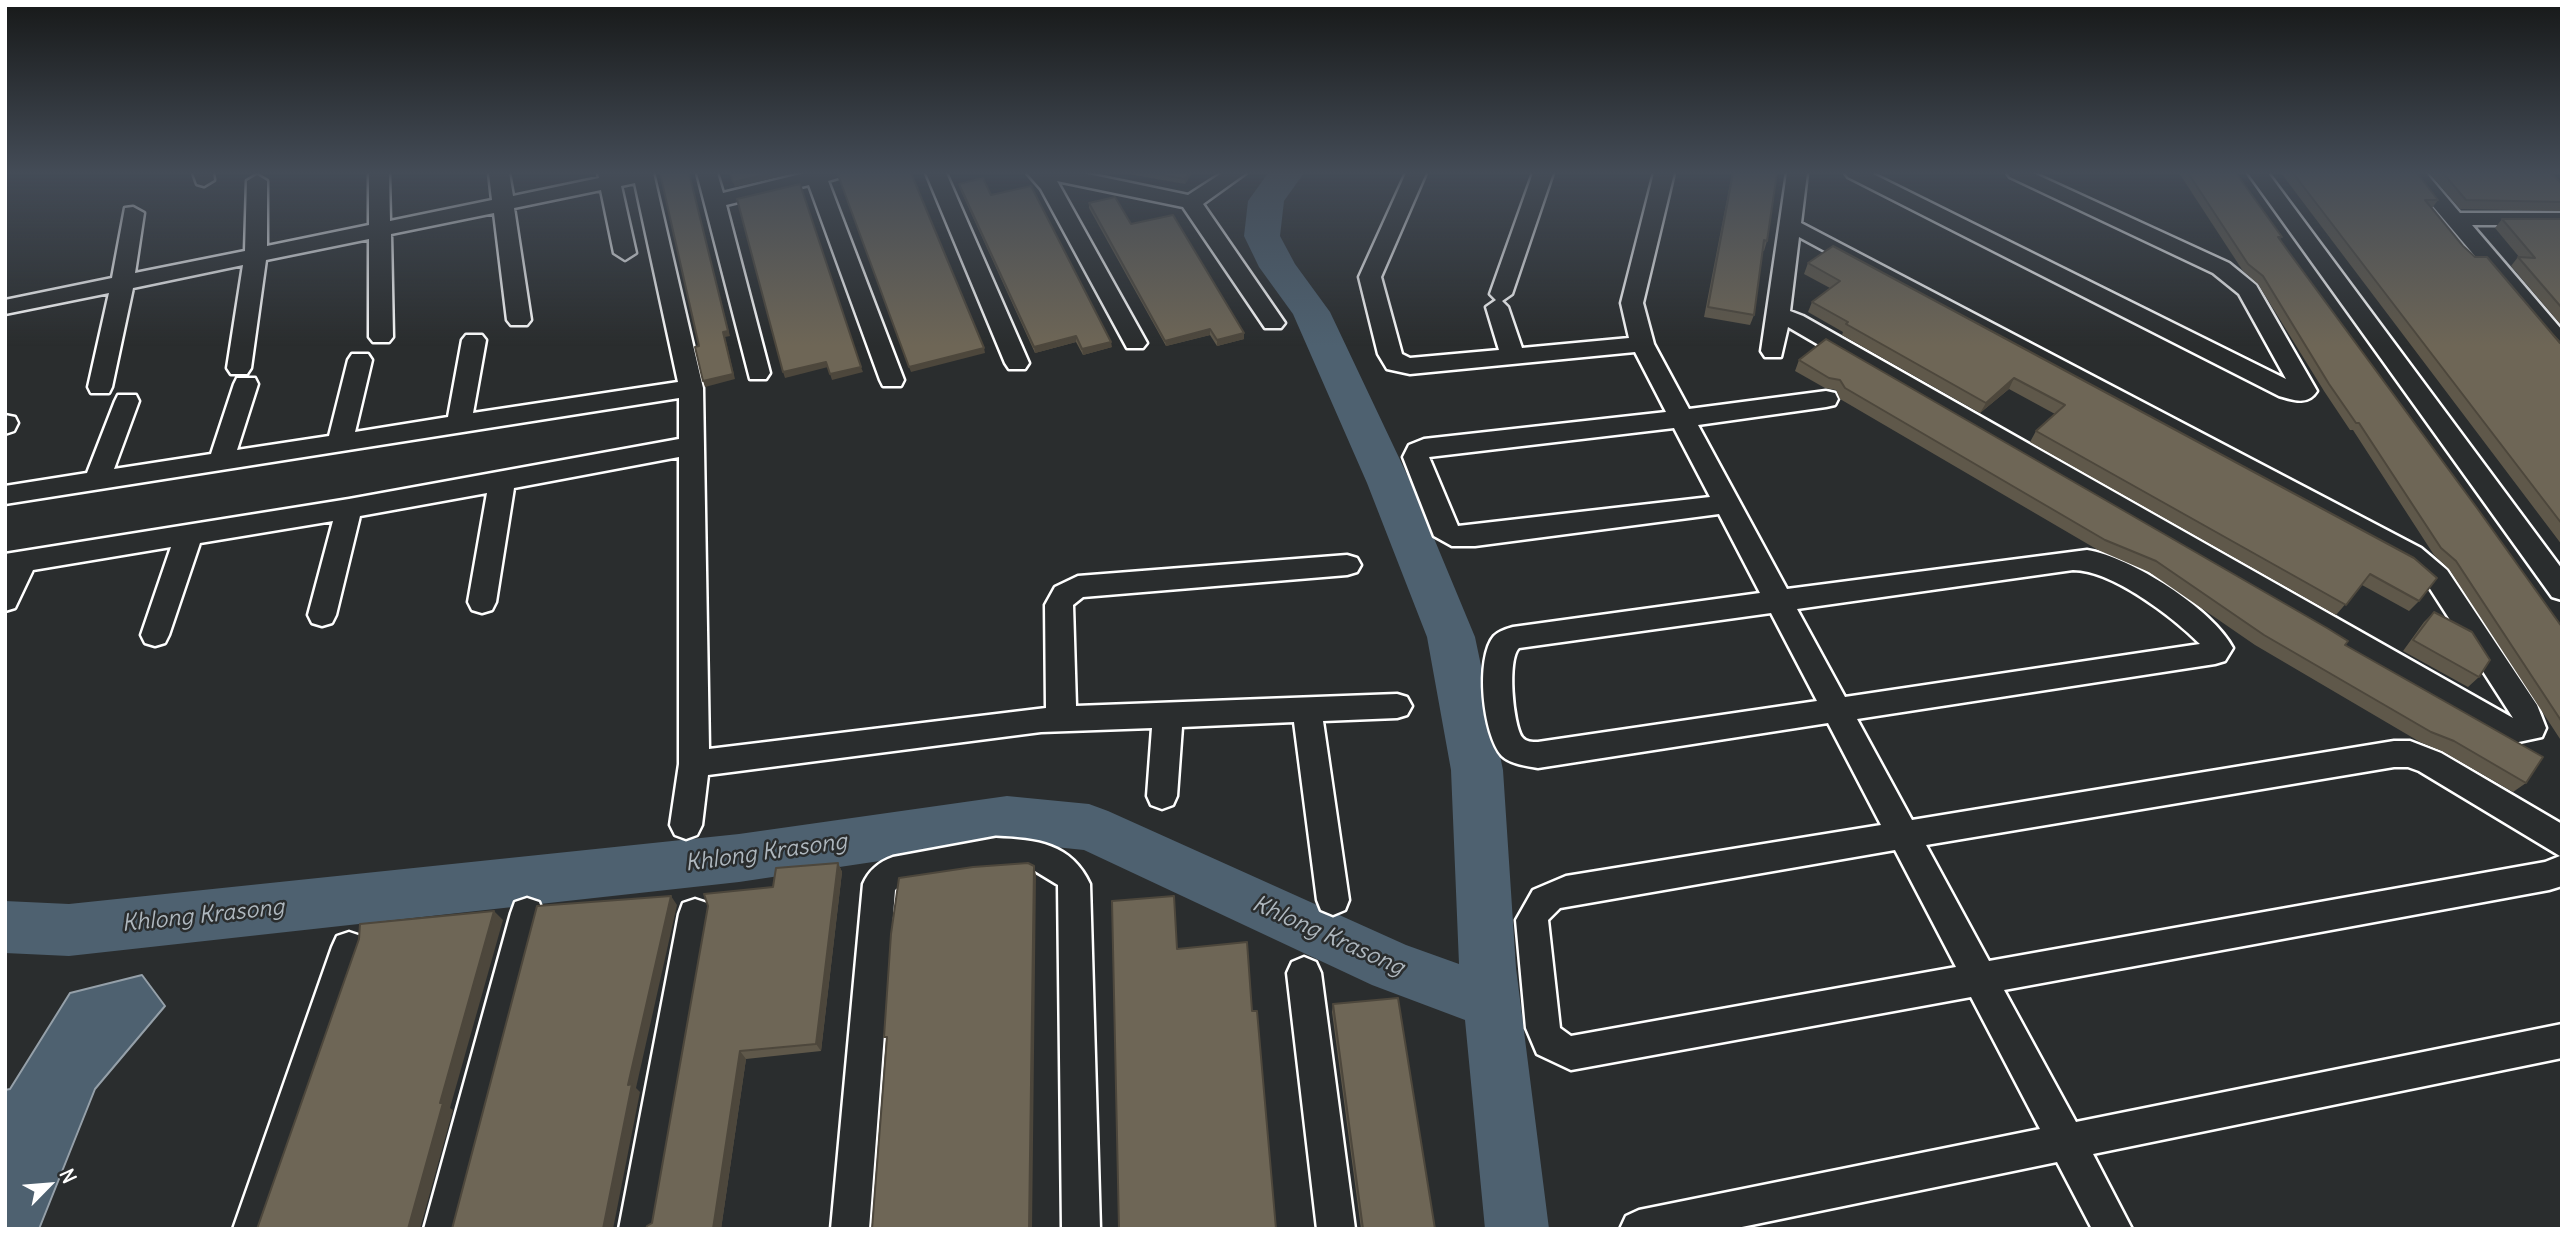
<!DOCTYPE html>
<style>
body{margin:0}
#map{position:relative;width:2567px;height:1234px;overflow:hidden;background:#2a2d2e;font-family:Delius,sans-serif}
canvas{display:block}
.frame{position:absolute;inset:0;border:7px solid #fff;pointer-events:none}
.north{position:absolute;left:14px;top:1150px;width:70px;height:70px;-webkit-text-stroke:5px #2a2d2e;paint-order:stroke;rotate:65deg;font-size:19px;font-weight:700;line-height:28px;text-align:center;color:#fff}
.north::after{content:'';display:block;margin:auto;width:24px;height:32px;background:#fff;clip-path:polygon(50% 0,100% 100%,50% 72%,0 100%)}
</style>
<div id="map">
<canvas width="2567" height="1234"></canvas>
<div class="frame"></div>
<div class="north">N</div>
</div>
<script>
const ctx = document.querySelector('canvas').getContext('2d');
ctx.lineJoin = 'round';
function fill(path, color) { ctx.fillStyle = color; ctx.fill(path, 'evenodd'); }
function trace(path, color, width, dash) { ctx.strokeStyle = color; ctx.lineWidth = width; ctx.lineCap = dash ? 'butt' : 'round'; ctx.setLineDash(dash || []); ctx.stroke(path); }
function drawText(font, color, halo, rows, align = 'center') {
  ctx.font = font + ' Delius,sans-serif'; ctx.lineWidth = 5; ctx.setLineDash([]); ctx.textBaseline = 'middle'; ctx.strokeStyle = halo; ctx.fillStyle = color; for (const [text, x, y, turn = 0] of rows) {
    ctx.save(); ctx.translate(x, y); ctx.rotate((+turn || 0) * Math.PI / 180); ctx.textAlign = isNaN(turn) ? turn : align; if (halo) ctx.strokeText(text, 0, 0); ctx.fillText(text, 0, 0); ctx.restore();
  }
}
const water = new Path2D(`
 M142,975L165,1006L95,1089L39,1229H5V1090L10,1089L70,993Z`);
fill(water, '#4e6170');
trace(water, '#95a0a9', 2);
fill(new Path2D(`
 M1268,173H1304L1284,201L1280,236L1295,264L1330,312L1411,483L1475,637L1503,770L1516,968L1549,1229H1485L1465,1020L1372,985L1084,850L1007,842L739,882L69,956L5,953V901L69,904L739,834L1007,796L1089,804L1108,811L1406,945L1459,964L1451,770L1427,637L1367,483L1293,314L1259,267L1244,236L1248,201Z`), '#4e6170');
const street = new Path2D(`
 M193,173H213L214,180L204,186L197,184Z
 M369,173H389L390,221L492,200L489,173H509L513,196L599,178L598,173H653L703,388L709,749L1046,708L1045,605L1055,587L1078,576L1347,555L1357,558L1361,565L1357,572L1347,575L1083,597L1073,605L1076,706L1397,694L1407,697L1412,706L1407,715L1397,718L1323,721L1349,900L1345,910L1333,915L1321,910L1317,900L1294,722L1182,727L1177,796L1173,805L1162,809L1151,805L1147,796L1152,728L1041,732L708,775L702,825L697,835L686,839L675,835L670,825L679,764V457L514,488L496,602L492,610L482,613L472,610L468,602L487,493L360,516L336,615L332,623L322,626L312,623L308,615L333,521L200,543L169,635L165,643L155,646L145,643L141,635L171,547L33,570L15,608L5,611V554L349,499L679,439V398L5,504V486L87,473L115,401L118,395H136L139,401L114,469L211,454L234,384L237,378H255L258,384L237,450L329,436L348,360L352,354H368L372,360L355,432L448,417L462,340L466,335H482L486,340L473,413L678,382L635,183L621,186L636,253L625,260L614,253L601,190L514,208L531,320L527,325H511L507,320L494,213L391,234L393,337L389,342H373L369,337V239L266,260L251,368L247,374H231L227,368L243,265L133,288L112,387L109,393H91L88,387L109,293L5,314V300L112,278L125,208L133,207L144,213L135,273L245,251L247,181L257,175L267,181V246L369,225Z
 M697,173H717L723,193L805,173H844L841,177L828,181L904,380L901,386H883L880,380L809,185L726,205L770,373L766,379H750Z
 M926,173H946L1029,363L1025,369H1009L1005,363Z
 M1027,173H1083L1188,195L1222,173H1246L1203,204L1285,323L1281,328H1265L1183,207L1057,181L1147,343L1143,348H1127L1041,189Z
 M1406,173H1426L1381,277L1402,354L1410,358L1499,350L1486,307L1496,300L1490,294L1533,173H1553L1512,294L1502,301L1508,307L1522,348L1629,338L1621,303L1654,173H1674L1643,303L1654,344L1689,409L1826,391L1835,393L1838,399L1835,405L1826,407L1698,425L1787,589L2087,550C2131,557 2213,609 2233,648L2225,661L2215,664L1857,719L1912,820L2394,741H2410L2441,753L2562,824V886L2549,890L2004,990L2076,1122L2562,1024V1058L2093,1154L2132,1229H2092L2057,1162L1732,1229H1620L1626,1216L1639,1210L2040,1129L1971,997L1571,1070L1537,1054L1526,1028L1516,920L1533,890L1566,876L1881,825L1828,723L1538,768C1527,766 1510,764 1502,756C1483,735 1475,658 1494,636C1499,631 1506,629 1513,627L1760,593L1719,514L1475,546H1452L1434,536L1403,457L1409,445L1424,439L1666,412L1635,352L1410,374L1387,369L1378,354L1359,277ZM1674,428L1710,497L1458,526L1429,457ZM2073,570C2112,570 2173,617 2200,644L1845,697L1797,609ZM1771,613L1817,701L1538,742C1532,742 1526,742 1522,737C1513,724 1507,659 1519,648ZM2394,767H2408L2419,771L2560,856L2545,862L1989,961L1926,845ZM1895,850L1956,967L1571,1036L1560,1028L1548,920L1560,908Z
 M1787,173H1807L1801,223L2421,548L2447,570L2537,705L2546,728L2542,737L2514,743L2477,728L1788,327L1781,357H1765L1761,351ZM1799,237L2401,562L2427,584L2513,718L1803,316L1790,311Z
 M1845,173H1871L2286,379L2239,294L2213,273L2010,177L2007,173H2033L2229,263L2256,285L2317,391C2308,406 2293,400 2279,396L1848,177Z
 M2248,173H2268L2562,569V600L2552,597Z
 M2405,173H2426L2460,213H2562V225H2472L2562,330V353L2554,350Z
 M5,415L15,417L18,423L14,431L5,434Z
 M996,838C1037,840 1071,843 1090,884L1100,1229H1062L1058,885L1030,868L996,866L902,884L895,890L869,1229H831L863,884C869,870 879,862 893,857Z
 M527,898L539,902L543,913L462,1229H424L511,913L515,902Z
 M695,899L707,903L711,914L657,1229H619L679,914L683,903Z
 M349,932L361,936L366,947L271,1229H233L332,947L337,936Z
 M1304,957L1316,962L1321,973L1355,1229H1317L1287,973L1292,962Z`);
trace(street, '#fff', 5);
fill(street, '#2a2d2e');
fill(new Path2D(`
 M1122,173H1192L1185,184Z
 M1732,173H1777L1767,241L1764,251H1763L1754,315L1750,325L1704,317Z
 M2179,173H2236L2282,237L2280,239L2288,251L2562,627V742L2449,569L2434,555L2353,430H2350L2324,391L2258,284L2243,271Z
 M2281,173H2417L2438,200L2432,208L2463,246L2562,343V545Z
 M2429,173H2551L2562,184V211L2460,209Z
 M959,184L991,195L1112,347L1083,355L1076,342L1035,353L960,189Z
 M1089,203L1131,224L1244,339L1217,346L1210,335L1166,346L1089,208Z
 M2502,219H2562V326L2511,266L2518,257L2520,258L2495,228Z
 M1808,263L2419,601L2409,611L2362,585L2336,615L2030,442L2036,431L2055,414L2009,389L1980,413L1842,335L1843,332L1808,312L1812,302L1830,288L1804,274Z
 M1826,339L2345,645L2526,783L2513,792L2442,751L2420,742L2255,645L2149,572L2098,550L1840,399L1836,390L1825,388L1795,371L1799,360Z
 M2434,612L2479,677L2468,687L2403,651L2424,622Z
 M838,863L842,872L821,1051L746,1059L721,1229H646L652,1223L773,887Z
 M1333,1004L1435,1229H1361L1332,1012Z`), '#5f584a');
fill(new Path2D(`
 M689,173L730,336L725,337L735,379L705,387L703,381L723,332Z
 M771,173H795L735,187L733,182Z
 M1189,173H1192L1185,184V179Z
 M1210,329V335L1166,346L1165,341Z
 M1244,333V339L1217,346V340Z
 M1076,336V342L1035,353L1034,347Z
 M1111,342L1112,347L1083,355L1082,349Z
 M984,348L985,353L911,372L909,367Z
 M826,362L828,367L785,378L783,372Z
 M861,367L863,372L832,380L830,374Z
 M2014,378L2009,389L1980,413L1986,403Z
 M838,863L842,872L821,1051L816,1044Z
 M1034,866L1036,875L1032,1229H1029Z
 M671,896L677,905L636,1088L640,1092L613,1229H603L628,1085Z
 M494,911L503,920L450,1108L453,1110L420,1229H408L440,1103Z
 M740,1051L746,1059L721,1229H713Z`), '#4d473c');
const building = new Path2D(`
 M660,173H689L728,331L723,332L733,374L703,381L695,347L699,346Z
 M730,173H771L733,182Z
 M840,173H911L984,348L909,367L838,175Z
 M1151,173H1189L1185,179Z
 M1733,173H1777L1767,241L1764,240L1754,315L1708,307Z
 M2188,173H2236L2282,237H2278L2288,251L2477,508L2562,627V722L2456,561L2441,548L2359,423H2356L2329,384L2263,276L2248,264Z
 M2293,173H2417L2438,200H2425L2463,246L2475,257H2487L2560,343H2562V524Z
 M2443,173H2551L2562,184V202L2466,200Z
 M983,178L991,195L1031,186L1111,342L1082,349L1076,336L1034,347L959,184Z
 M800,184L861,367L830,374L826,362L783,372L737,199Z
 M1115,197L1131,224L1173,215L1244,333L1217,340L1210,329L1165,341L1089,203Z
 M2502,219H2562V308L2518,257L2535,258Z
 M1833,246L2414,558L2437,578L2419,601L2370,574L2346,605L2036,431L2065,405L2014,378L1986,403L1846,324L1848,322L1812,302L1840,281L1808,263Z
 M1826,339L2327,628L2348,641L2345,645L2543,757L2526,783L2454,741L2431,732L2264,635L2156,561L2105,540L1845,388L1840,380L1829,378L1799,360Z
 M2434,612L2472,632L2490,660L2479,677L2413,640Z
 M838,863L816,1044L740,1051L713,1229H646L647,1226L652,1223L708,906L704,894L773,887L776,868Z
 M1028,863L1034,866L1029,1229H872L887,1037H884L891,934L899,878L973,867Z
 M671,896L628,1085L632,1084L603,1229H452L537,906Z
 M1174,896L1177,949L1247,942L1252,1011H1257L1276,1229H1119L1112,901Z
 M494,911L440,1103H443L408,1229H257L359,939L360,924Z
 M1398,998L1435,1229H1363L1333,1004Z`);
fill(building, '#6e6656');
trace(building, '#4d473c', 2);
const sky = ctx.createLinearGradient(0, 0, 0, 346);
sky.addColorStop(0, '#171919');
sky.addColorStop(0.5, '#444c57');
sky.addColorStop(1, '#444c5700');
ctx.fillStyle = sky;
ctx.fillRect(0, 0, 2567, 346);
drawText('italic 23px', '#afb8bf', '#2a2d2e', [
 ["Khlong Krasong",766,853,-8],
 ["Khlong Krasong",203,916,-6],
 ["Khlong Krasong",1328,936,24]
]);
</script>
